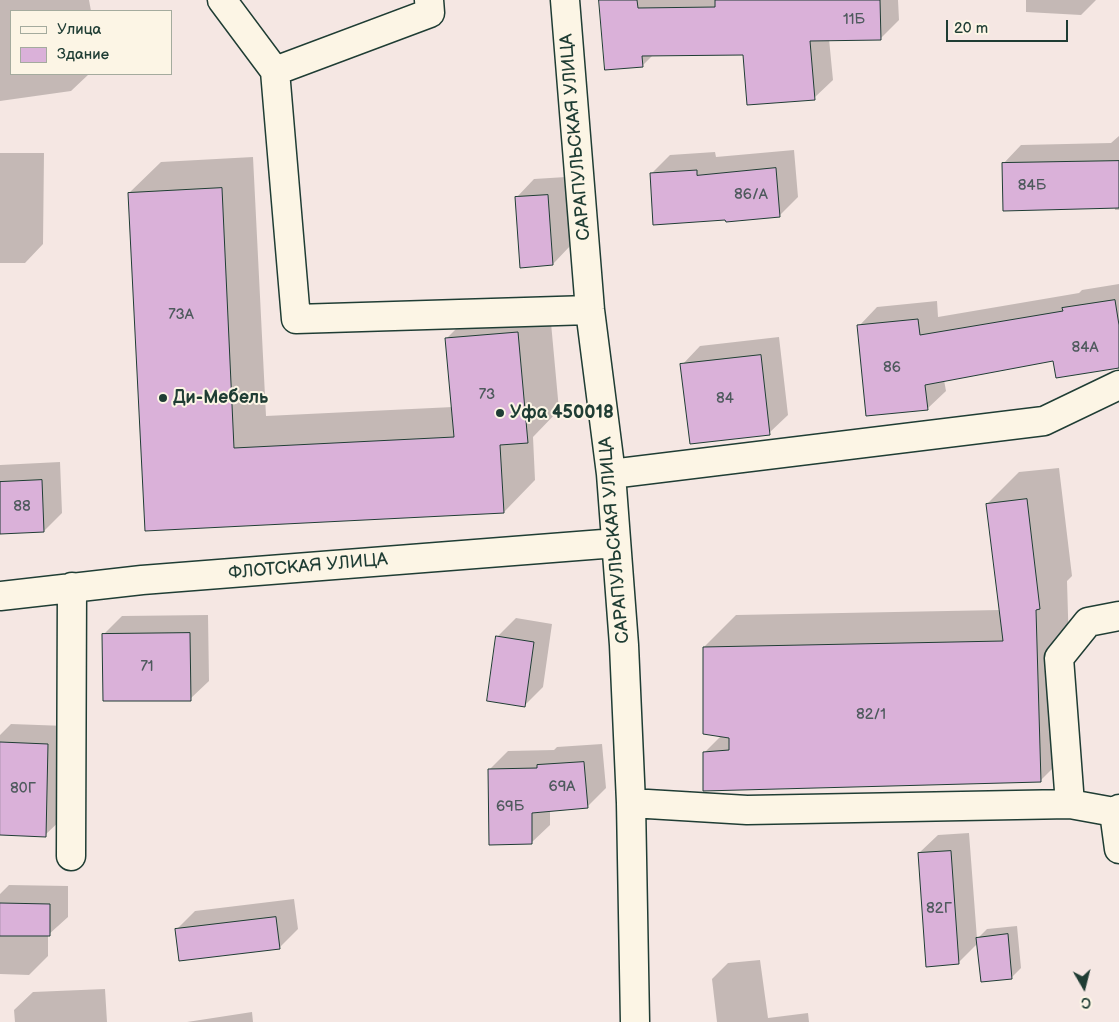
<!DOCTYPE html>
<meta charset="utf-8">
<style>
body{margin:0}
#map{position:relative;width:1119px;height:1022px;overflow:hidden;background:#f5e7e3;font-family:"Balsamiq Sans",sans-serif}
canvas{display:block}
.legend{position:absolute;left:10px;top:10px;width:162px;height:65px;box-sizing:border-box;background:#fcf5e5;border:1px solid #a4ab9e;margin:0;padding:6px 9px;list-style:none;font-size:15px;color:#1f3d34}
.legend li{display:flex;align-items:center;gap:10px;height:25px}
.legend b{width:25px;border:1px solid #a4ab9e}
.north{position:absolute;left:1059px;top:962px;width:50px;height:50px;-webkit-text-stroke:4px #fcf5e5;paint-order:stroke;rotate:172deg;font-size:14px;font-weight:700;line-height:20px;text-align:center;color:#1f3d34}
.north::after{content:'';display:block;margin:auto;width:18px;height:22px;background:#1f3d34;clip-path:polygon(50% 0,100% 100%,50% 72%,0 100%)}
.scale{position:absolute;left:946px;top:20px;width:122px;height:22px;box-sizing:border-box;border:2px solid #1f3d34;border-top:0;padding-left:6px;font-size:15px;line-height:18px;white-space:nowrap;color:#1f3d34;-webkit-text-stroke:4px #fcf5e5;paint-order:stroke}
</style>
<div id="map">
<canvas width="1119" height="1022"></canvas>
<ul class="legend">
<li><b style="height:6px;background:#fcf5e5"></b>Улица</li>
<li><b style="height:14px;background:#dab1d9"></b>Здание</li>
</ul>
<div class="north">С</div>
<div class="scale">20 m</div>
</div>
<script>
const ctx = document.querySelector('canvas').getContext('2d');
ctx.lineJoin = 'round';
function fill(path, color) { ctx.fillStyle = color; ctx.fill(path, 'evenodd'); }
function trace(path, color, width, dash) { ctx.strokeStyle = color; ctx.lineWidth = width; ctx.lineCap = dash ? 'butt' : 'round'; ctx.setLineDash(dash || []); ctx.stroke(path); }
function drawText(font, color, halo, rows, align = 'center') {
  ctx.font = font + ' "Balsamiq Sans",sans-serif'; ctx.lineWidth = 4; ctx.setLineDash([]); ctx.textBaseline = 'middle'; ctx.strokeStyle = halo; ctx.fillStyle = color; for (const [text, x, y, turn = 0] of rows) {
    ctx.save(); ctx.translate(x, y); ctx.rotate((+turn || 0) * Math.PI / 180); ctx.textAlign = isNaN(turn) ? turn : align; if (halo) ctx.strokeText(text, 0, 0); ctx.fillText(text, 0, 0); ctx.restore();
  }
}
fill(new Path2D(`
 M0,0H89L91,11H11V74H89L71,91L0,101Z
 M601,0H898L899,20L880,39H829L833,80L814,98L744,54L653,55L642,66Z
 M1026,0H1096L1081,15L1026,12Z
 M1119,136V210H1115V207L1003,164L1021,145L1111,143Z
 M794,150L798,197L780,215L651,174L670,155L715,152L716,157Z
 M0,153H44L43,244L25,263H0Z
 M253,157L266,416L453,407L446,339L478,307L549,301L559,410L533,437L535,480L504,512L146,529L129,193L161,162Z
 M566,177L571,245L553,264L516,198L534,179Z
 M1119,284V366L1054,360L944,380L946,391L927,409L859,326L877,307L937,301L938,317L1079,293L1082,290Z
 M779,337L788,415L769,433L682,365L700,346Z
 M60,462L62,513L44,531L0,533V465Z
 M1059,468L1072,576L1067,581L1072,749L1040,781L704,753L721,736L704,647L736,615L1000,610L987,504L1019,472Z
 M208,615L209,681L190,699L104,634L122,616Z
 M516,618L552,624L543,687L524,706L497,637Z
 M11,724L66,726L64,817L45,835L0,834V735Z
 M602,744L606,788L587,807L550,810V825L531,843L490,769L508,751L554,750L557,747Z
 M969,833L977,939L987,929L1017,926L1021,968L1011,978L978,943L958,963L919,853L938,835Z
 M9,885L68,886V917L48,935V956L29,975L0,974V894Z
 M294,899L298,929L279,948L176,930L195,911Z
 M760,960L768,1018L808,1013L809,1022H717L712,979L728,963Z
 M105,989L107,1022H15L14,1010L33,992Z
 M252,1012L253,1022H187Z`), '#0003');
const building = new Path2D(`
 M599,0H637L638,8L715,7V0H880L881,40L810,41L815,100L747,105L743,55L642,56L643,67L605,70Z
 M1119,161V208L1003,211L1002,163Z
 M776,168L780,217L726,222L725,220L653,225L650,173L697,170V175Z
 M222,188L234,448L454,437L445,338L518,332L528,443L500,445L504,513L145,531L128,193Z
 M548,195L553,265L520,268L515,197Z
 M1115,300L1119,325V368L1056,378L1053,361L925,385L928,410L866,416L857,325L918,319L920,335L1063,311L1062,308Z
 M761,355L770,435L690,444L680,364Z
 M42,480L44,532L0,534V482Z
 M1027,499L1040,609L1036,610L1041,782L703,791V752L729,750V738L703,734V647L1003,641L986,504Z
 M190,633L191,701H103L102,634Z
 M496,636L534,642L525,707L487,701Z
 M0,742L48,744L46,837L0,835Z
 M584,762L588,808L532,813V844L489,845L488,769L537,768V765Z
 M951,851L959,964L926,967L918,853Z
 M0,903L50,904V936H0Z
 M276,917L280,949L179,961L175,929Z
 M1008,934L1012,979L981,982L976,938Z`);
fill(building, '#dab1d9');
trace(building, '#1f3d34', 1);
const minor = new Path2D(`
 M222,0L275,71L296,319L590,310
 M565,0L590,310L611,474L624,645L631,803L635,1022
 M275,71L430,13L429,0
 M611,474L1044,421L1119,385
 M0,596L142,580L616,543
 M631,803L747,810L1070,804L1114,812L1119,809
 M1070,804L1059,658L1088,622L1119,616
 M1114,812L1119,849
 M71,856L72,587`);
trace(minor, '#1f3d34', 31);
trace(minor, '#fcf5e5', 28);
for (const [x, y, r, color] of [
 [163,398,5,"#1f3d34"],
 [500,413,5,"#1f3d34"]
]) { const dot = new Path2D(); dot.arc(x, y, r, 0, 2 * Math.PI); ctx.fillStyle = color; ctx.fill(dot); trace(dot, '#fcf5e5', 2); }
drawText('15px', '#4e5a5d', null, [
 ["11Б",854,20],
 ["84Б",1032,186],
 ["86/А",751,195],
 ["73А",181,315],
 ["84А",1085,348],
 ["86",892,368],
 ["73",487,395],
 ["84",725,399],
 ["88",22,507],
 ["71",147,667],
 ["82/1",871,715],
 ["69А",562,787],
 ["80Г",23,789],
 ["69Б",510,807],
 ["82Г",939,909]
]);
drawText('18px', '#1f3d34', '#fcf5e5', [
 ["САРАПУЛЬСКАЯ УЛИЦА",576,137,-95],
 ["САРАПУЛЬСКАЯ УЛИЦА",615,540,-95],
 ["ФЛОТСКАЯ УЛИЦА",308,567,-5]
]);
drawText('bold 18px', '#1f3d34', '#fcf5e5', [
 ["Ди-Мебель",173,398],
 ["Уфа 450018",510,413]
], 'left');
</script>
